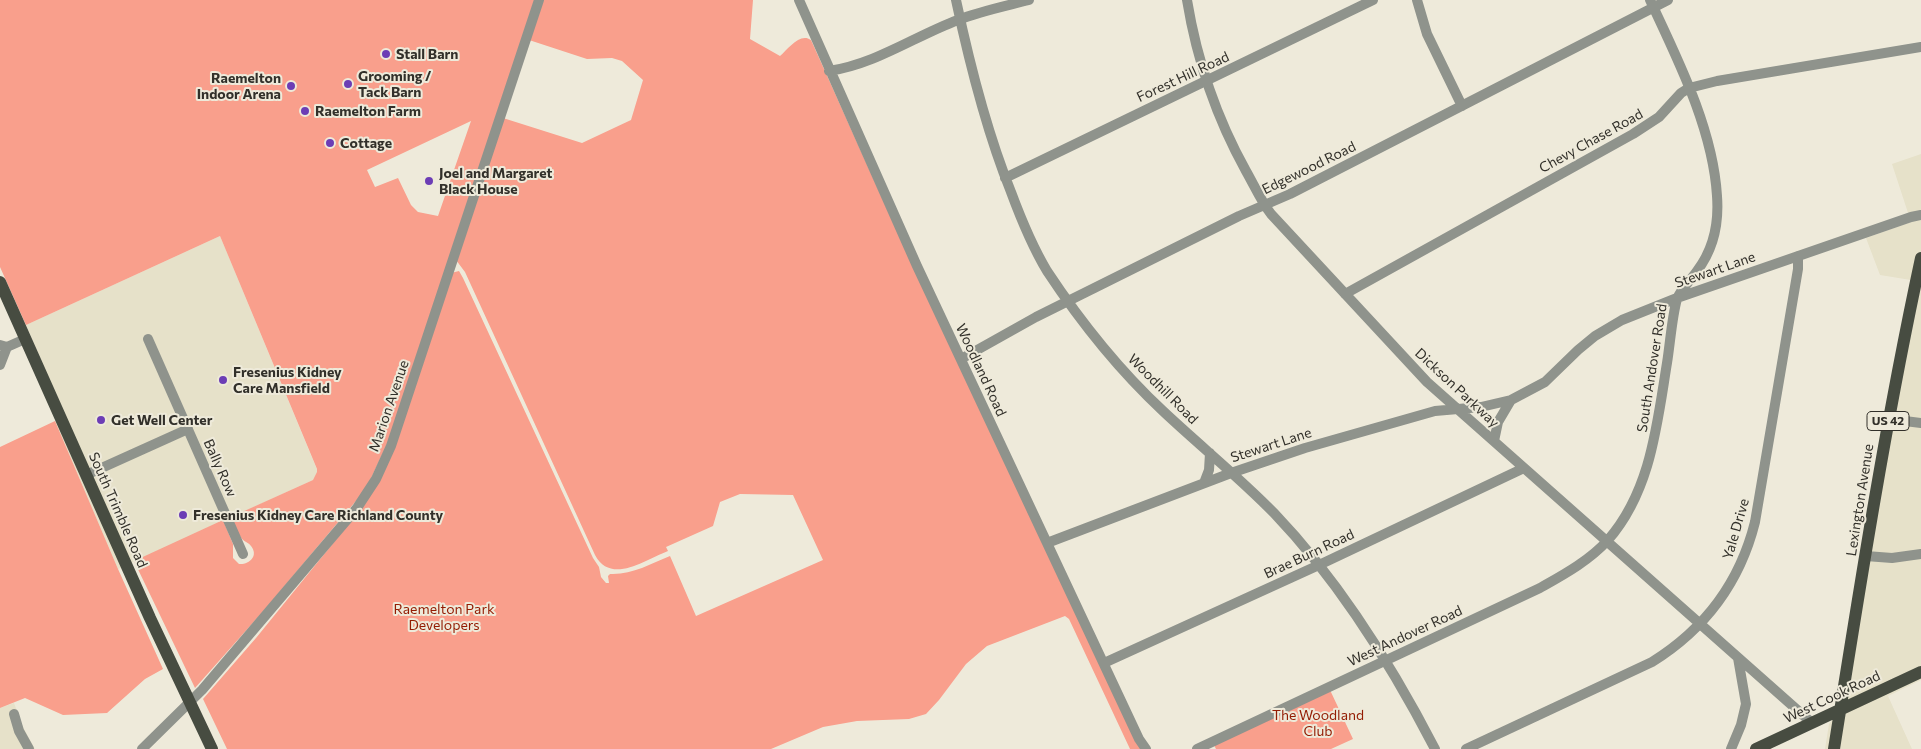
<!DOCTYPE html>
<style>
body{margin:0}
canvas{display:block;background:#eeeada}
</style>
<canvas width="1921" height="749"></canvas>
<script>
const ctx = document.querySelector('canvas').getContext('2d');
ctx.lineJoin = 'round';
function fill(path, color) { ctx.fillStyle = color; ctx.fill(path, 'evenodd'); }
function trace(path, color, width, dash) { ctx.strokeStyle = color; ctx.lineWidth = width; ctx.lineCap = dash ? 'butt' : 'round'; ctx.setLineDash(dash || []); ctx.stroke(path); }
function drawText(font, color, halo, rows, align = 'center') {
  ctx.font = font + ' Commissioner,sans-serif'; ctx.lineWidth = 4; ctx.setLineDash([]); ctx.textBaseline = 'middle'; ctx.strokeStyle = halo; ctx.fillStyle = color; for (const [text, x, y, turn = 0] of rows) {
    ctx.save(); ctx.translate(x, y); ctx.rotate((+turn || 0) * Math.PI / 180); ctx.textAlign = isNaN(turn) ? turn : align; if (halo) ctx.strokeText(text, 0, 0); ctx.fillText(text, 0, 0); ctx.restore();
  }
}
fill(new Path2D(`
 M1921,154V680L1888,696L1912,749H1825L1829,724L1841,709L1917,281L1880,275L1866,238L1911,222L1892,164Z
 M220,236L318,472L313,480L118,569L55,421L66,417L26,325Z
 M14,703L23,727L35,749H0V708Z`), '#e6e1c9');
fill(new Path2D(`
 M0,0H535L389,440L366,489L266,608L195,688L134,561L223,520L233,544V558L239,564C249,565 259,556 251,546C249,543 245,542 242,539C237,533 235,524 231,517L313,480L317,472V469L220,236L26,325L0,267ZM471,121L438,216L418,212L411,205L398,178L375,187L367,170Z
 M542,0H753L750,39L780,56C788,49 800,32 811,40L913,267L1142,749H1130L1069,619L1065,616L987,646L966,664L939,700L926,714L909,719L857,721L823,727L771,749H227L203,699L256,638L365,504L451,273L459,271L463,278L593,558L599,567L601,577L606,583H609L608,576L610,574C632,575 650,564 670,556L696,616L823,560L793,495L740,494L720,502L713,526L666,547L668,551C645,560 611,585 595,555L465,272L456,260L503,118L582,143L631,120L643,80L622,61L612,58L587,59L529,40Z
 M55,421L118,569L163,669L145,679L107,713L63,715L25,698L0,708V447Z
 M1330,690L1353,739L1331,749H1216L1214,745Z`), '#f99f8c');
trace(new Path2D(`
 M799,0L917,266L1139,739L1146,749
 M956,0C970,66 986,130 1011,192C1021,219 1032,246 1047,271C1080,321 1119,370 1163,411C1199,445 1239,477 1274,513C1340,582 1391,664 1435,749
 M1187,0C1197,61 1216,117 1246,171C1254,185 1261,201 1271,214L1427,382L1812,723
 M1417,0L1427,34L1462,106
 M829,71C876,64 915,36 958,20C981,11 1006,6 1029,0
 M1005,178L1373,0
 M1345,294L1633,134L1659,117L1681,93L1689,88L1717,81L1921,47
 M148,339L243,554
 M0,345L7,347L25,339
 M961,359L1036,317L1239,216L1290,194L1668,0
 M0,365L7,347
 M1889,419L1921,423
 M1494,441L1498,422L1511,400L1545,382L1578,350L1595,336L1622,320L1677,298L1911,217L1921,215
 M86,475L188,429
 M1204,483L1209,470L1210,453
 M1047,543L1231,473L1305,448L1435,411L1481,407L1511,400
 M1866,556L1892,558L1921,554
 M1104,663L1319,565L1524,468
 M14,714L19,731L29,749
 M142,749L202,690L357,508L376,479L391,446L539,0
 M1197,749L1540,588C1563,575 1589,561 1608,540C1651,491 1657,424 1667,363C1670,345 1672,316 1677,299C1680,290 1691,280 1697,271C1713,250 1719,223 1717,196C1713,129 1678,60 1650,0
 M1466,749L1652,662C1705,629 1740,582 1755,522L1798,269V256
 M1731,749L1741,725L1746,704L1738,658`), '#8f938c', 10);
trace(new Path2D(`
 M0,282L150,618L212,749
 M1756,749L1921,672
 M1834,749C1860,585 1886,420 1921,258`), '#474c41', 12);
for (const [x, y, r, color] of [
 [386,54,5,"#6c3db5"],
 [348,84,5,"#6c3db5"],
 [291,86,5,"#6c3db5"],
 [305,111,5,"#6c3db5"],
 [330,143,5,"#6c3db5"],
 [429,181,5,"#6c3db5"],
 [223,380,5,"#6c3db5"],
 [101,420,5,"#6c3db5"],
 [183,515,5,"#6c3db5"]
]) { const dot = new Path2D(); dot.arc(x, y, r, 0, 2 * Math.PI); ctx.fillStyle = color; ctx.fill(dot); trace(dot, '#eeeada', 2); }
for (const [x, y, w] of [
 [1888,421,42]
]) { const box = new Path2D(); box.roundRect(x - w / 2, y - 9.5, w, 19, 4); ctx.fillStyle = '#eeeada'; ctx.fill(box); trace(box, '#32302a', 1); }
drawText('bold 12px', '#32302a', null, [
 ["US 42",1888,421]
]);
drawText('bold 14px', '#32302a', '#eeeada', [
 ["Stall Barn",396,54],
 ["Grooming /",358,76],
 ["Tack Barn",358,92],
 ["Raemelton",281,78,"right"],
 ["Indoor Arena",281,94,"right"],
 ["Raemelton Farm",315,111],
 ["Cottage",340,143],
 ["Joel and Margaret",439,173],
 ["Black House",439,189],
 ["Fresenius Kidney",233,372],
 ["Care Mansfield",233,388],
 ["Get Well Center",111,420],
 ["Fresenius Kidney Care Richland County",193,515]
], 'left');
drawText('14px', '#32302a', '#eeeada', [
 ["Forest Hill Road",1183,77,-25],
 ["Chevy Chase Road",1591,141,-29],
 ["Edgewood Road",1309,168,-26],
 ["Stewart Lane",1715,270,-19],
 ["South Andover Road",1652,368,-81],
 ["Woodland Road",981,370,65],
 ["Dickson Parkway",1457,388,43],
 ["Woodhill Road",1163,389,45],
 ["Marion Avenue",389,406,-71],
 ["Stewart Lane",1271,445,-18],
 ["Bally Row",220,468,66],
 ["Lexington Avenue",1860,500,-81],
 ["South Trimble Road",118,510,66],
 ["Yale Drive",1736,529,-74],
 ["Brae Burn Road",1309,554,-25],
 ["West Andover Road",1405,636,-25],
 ["West Cook Road",1832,697,-25]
]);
drawText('14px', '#931c03', '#eeeada', [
 ["Raemelton Park",444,609],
 ["Developers",444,625],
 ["The Woodland",1318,715],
 ["Club",1318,731]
]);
</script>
